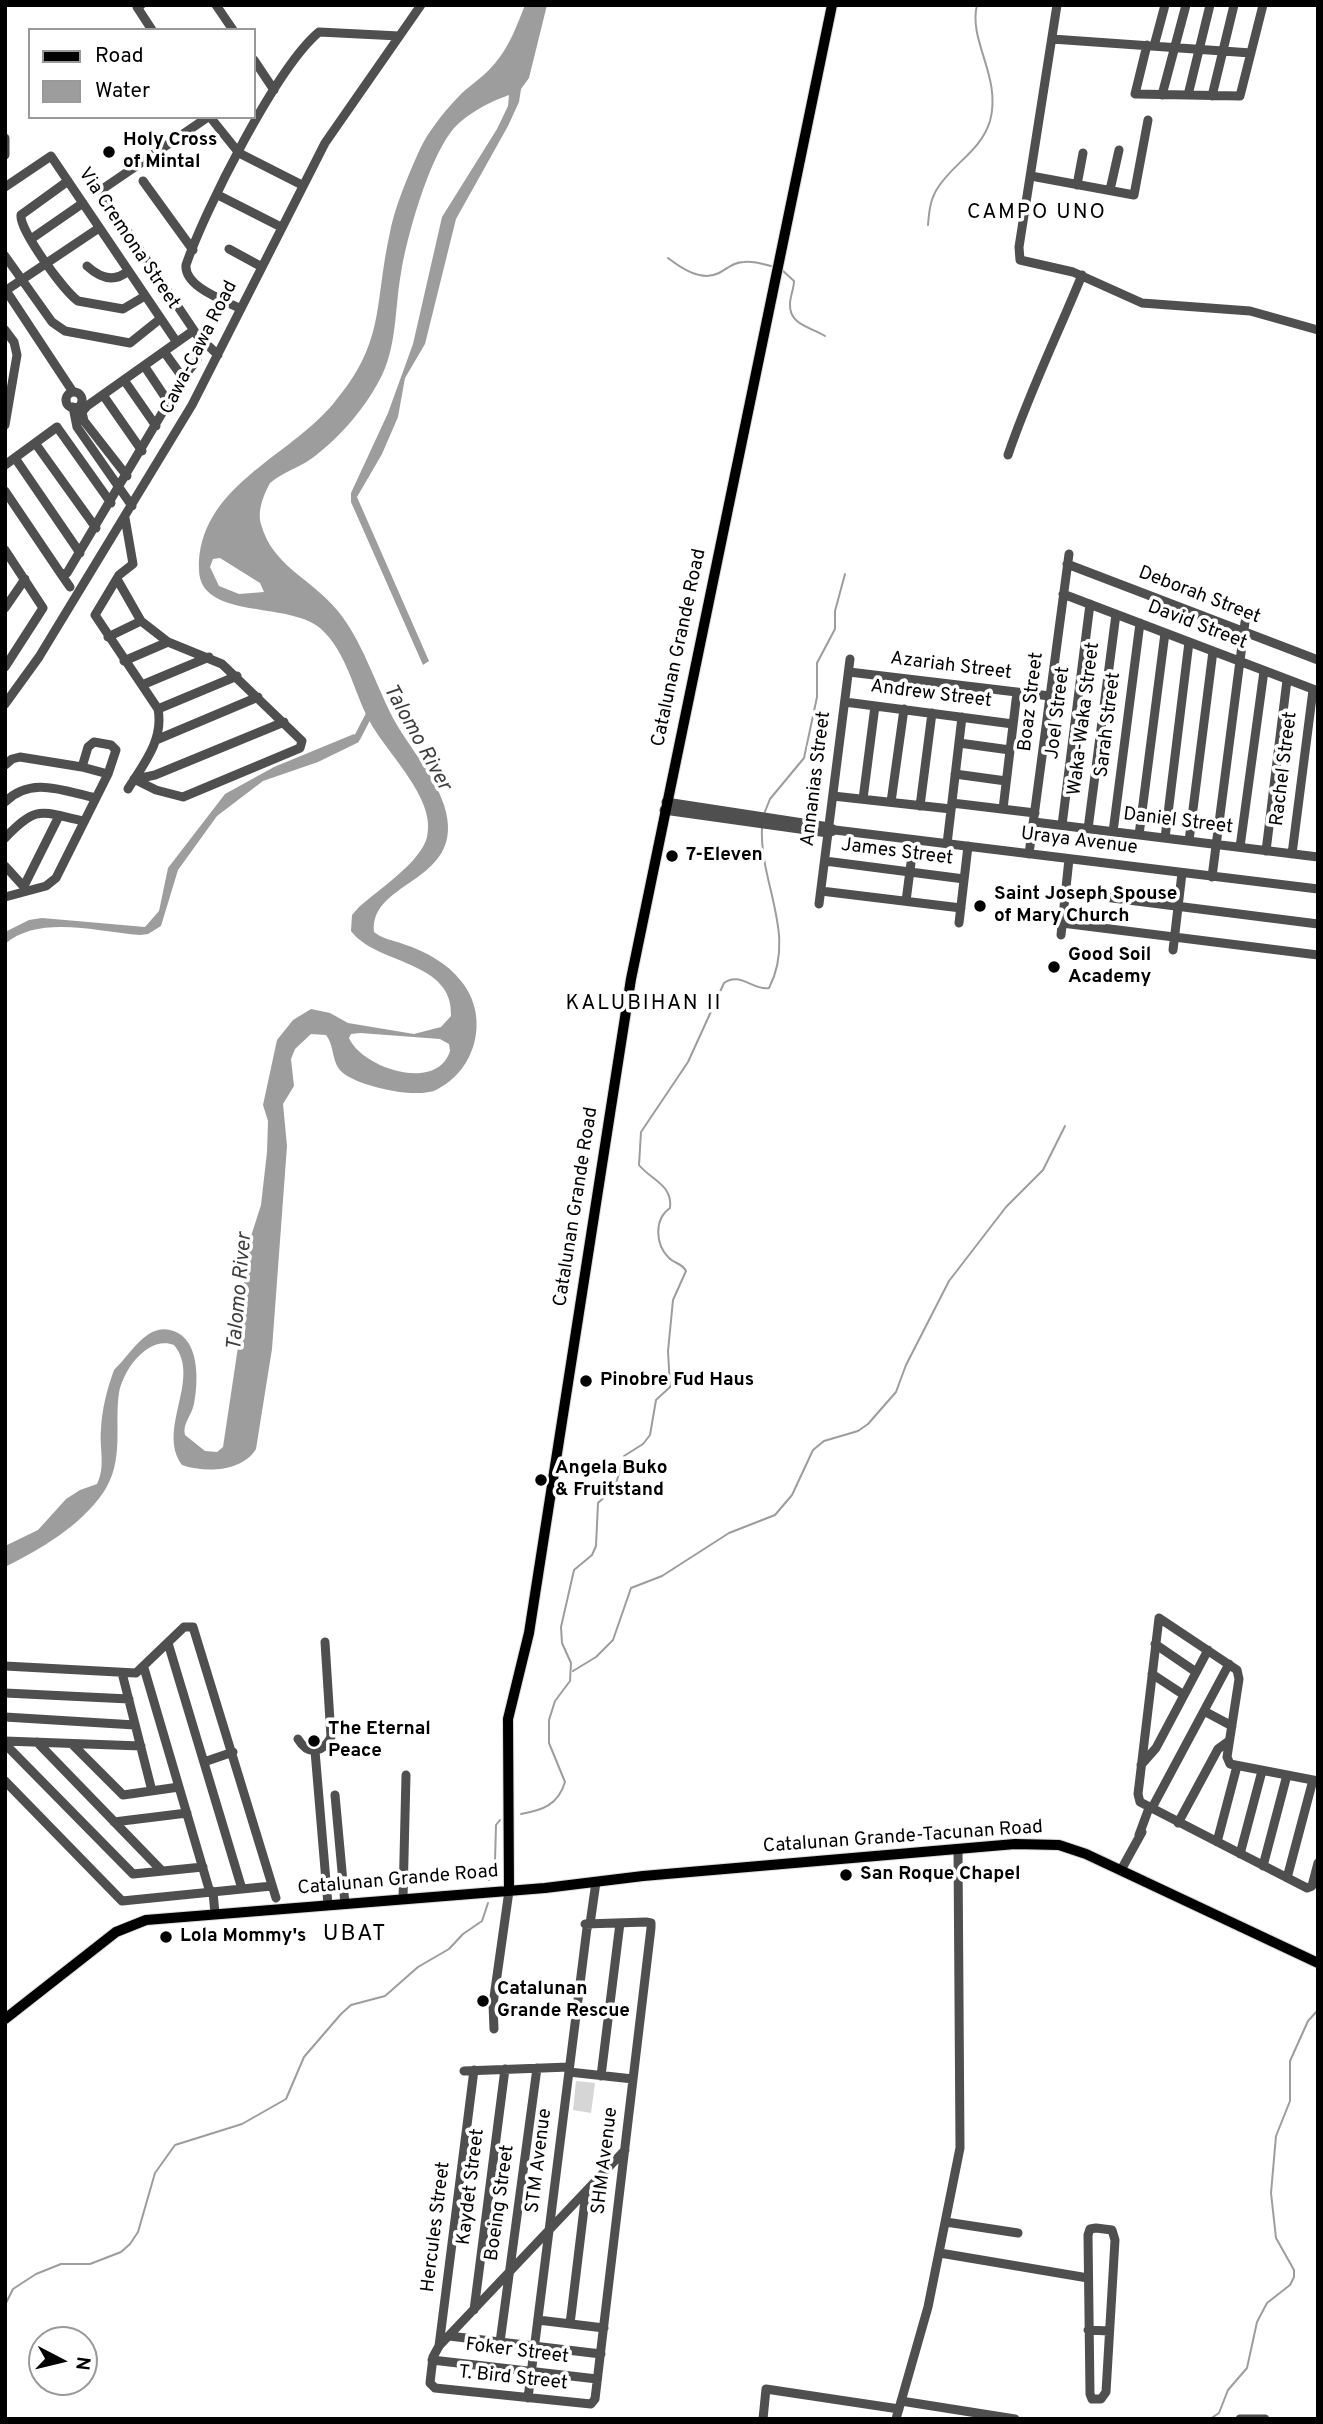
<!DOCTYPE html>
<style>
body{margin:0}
#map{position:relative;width:1323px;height:2424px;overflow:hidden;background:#fff;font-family:Overpass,sans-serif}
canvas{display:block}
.frame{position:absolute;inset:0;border:7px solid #000;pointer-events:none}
.legend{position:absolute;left:28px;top:28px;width:228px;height:91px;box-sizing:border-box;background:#fff;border:2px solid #999;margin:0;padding:9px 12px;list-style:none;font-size:21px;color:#000}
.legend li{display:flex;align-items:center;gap:14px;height:35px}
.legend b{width:35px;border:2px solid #999}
.north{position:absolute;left:28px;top:2326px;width:70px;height:70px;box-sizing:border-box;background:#fff;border:2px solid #999;border-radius:50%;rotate:97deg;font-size:19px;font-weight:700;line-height:28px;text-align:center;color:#000}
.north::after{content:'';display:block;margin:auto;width:24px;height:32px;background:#000;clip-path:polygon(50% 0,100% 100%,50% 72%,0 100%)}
</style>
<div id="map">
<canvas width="1323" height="2424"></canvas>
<div class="frame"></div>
<ul class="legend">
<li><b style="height:9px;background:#000"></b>Road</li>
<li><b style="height:19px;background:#9d9d9d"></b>Water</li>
</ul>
<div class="north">N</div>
</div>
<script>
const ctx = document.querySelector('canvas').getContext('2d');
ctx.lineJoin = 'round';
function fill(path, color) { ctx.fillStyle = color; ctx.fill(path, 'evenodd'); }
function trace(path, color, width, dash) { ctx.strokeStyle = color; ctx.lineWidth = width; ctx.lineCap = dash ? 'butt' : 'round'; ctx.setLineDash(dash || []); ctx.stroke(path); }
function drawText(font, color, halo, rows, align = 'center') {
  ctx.font = font + ' Overpass,sans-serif'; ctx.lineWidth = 7; ctx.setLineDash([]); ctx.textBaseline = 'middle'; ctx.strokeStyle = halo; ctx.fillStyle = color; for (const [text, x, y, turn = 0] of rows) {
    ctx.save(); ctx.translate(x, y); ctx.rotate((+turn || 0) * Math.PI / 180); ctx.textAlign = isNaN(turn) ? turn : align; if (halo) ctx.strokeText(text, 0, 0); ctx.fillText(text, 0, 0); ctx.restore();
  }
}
fill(new Path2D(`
 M576,2081L595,2083L591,2113L573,2110Z`), '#d6d6d6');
fill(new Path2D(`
 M525,5H547L529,78L521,89L519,102L508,126L456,219L425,344L405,378L398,417L382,454L357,497L429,661L423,665L351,502V493L388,413L413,344L442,217L497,129L508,106L509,95C489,102 464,115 451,132C428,162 407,236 401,273C395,306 397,342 383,373C368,405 340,438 311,459C298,468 283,472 270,483C264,494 257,511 261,524C272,566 312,579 337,610C362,640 375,683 393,718C408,746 434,774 444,805C469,883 369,879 374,932C382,939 393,940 403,944C425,951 447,963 461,981C490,1016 477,1070 436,1090C416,1099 361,1087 343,1073C331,1063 335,1046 326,1035L311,1034L295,1049L291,1059L294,1086L283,1104L287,1146L272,1349L256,1449C242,1472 205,1473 182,1465C156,1429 202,1379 174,1345C148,1335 123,1370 119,1393C114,1425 125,1461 103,1493C80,1526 41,1549 5,1567V1546L38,1530L66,1499L80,1490L97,1484C106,1466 99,1448 101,1429C102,1409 107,1389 114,1370C133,1352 149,1318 178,1333C200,1345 198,1384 194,1404C192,1415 182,1424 185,1435L205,1451L217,1452L223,1447L241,1327L246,1252L261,1205L267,1152L268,1121L263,1105L277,1040L293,1020L311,1009L330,1013L348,1023L414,1034L441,1027L451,1016C454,960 376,965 351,931L352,915L359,907C378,890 421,862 427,837C437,798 385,752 369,720C353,690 347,652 320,628C288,601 200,620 199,570C197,487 288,458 333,404C385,343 374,308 389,237C394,208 408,176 420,149C429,130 447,108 462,93C473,83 487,74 496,62C510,45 517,25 525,5ZM220,558L260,583L264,592L239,594L219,586L210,567L213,559ZM360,1033L440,1039L449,1044L450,1051C437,1093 362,1068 349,1038L351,1034Z
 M354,734L359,742L318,762L263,781L217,816L178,870L161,926L148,934L140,935C99,932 39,914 5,944V932L29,920L42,918L145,927L159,911L168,868L225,794L274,767Z`), '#9d9d9d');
trace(new Path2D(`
 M928,225C929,213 930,200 937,189C952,164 981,151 990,121C1002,77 968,41 977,5
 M668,258C681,268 701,282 719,273C727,269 733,262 744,262C753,261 763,264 771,266
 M782,270L794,281C794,289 790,296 790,304C789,325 811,327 825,336
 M764,814L770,799L804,758L817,697V663L835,629V611L845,574
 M573,1671L596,1657L613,1640L631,1588L662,1576L729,1533L775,1515L792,1495L813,1450L824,1441L858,1431L868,1424L896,1392L906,1365L949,1281L1006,1207L1043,1170L1065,1126
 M521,1814C543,1810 558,1805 565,1782L549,1743V1720L555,1701L570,1681L571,1663L562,1643L561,1627L574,1570L592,1555L596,1546L598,1503L615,1487L624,1456L643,1444L650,1435L656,1400L670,1387L668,1351L673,1300L686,1271C682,1263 675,1264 669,1258C655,1244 654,1219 670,1208C673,1185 651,1180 639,1165L641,1132L688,1062L724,983C740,971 753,991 769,988C797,934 759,883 762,827
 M489,1880L495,1861L496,1825L500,1820
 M5,2305L13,2289L36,2274L61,2264H90L121,2252L130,2244L138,2232L155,2173L175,2145L242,2124L286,2099L304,2057L341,2014L351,2005L385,1996L418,1967L449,1949L463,1934L482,1921L488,1903
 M1210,2419L1219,2413L1228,2390L1247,2368L1257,2322L1267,2303L1290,2285L1294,2277V2270L1276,2238L1271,2193L1276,2136L1290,2101V2061L1308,2021L1318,2010`), '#9d9d9d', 2);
trace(new Path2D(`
 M348,742L357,738L371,711`), '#9d9d9d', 7);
const major = new Path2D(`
 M509,1891L508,1719L529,1633L631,979L832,5
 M5,2019L116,1932L146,1920L545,1888L643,1876L1015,1844L1059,1845L1086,1854L1318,1963`);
trace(major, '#dbdbdb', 12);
trace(new Path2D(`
 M141,5L137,7L152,30
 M216,5L233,30
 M1057,5L1019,247L1020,260L1073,272L1142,303L1250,311L1318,330
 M1052,39L1251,53
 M1147,45L1135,94L1240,96L1263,5
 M1154,46L1165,5
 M254,60L274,90
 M1162,95L1186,5
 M1188,95L1210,5
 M1212,96L1234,5
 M210,117L239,153L302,185
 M5,138V155
 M1031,176L1134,195L1148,120
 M68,181L21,215C19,230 64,291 78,301L123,309L145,296
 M143,181L193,250
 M1077,185L1083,153
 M5,187L51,156L176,341
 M104,188L208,117
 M1110,190L1119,150
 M103,195L197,335L218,355
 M218,195L281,227
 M31,239L83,203
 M229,249L262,267
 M5,256L52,322L65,331L130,343L160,319
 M87,266C100,278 114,283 128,271
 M5,289L73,392
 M5,291L99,228
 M241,309C224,300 184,287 186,265C205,210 276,68 319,32L399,36
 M5,330L14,342L17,355L5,425
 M165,353L183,378
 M145,367L169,403
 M124,380L156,426
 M66 400a8 8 0 1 1 16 0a8 8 0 1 1-16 0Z
 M103,395L142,451
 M73,407L77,427L132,506
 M35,443L96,528
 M1008,455C1029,393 1057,336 1082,275
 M15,458L80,553
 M5,465L57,427L111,503
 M127,476L84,421L82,412L87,406L190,333
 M5,491L61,574L67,573L183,378L197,360
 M125,518L133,564L119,575L95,615L158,709C164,740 143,765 128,789
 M5,550L43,608L5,667
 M1067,564L1318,660
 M61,574L70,587
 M117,579L141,621L168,642L222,664L302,741L300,748L183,797L156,790L134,779
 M1063,594L1318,691
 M5,608L25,579
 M108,637L141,621
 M124,661L168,642
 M849,672L1050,696
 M142,685L209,657
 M845,702L1013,724
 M5,704L39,657L192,405L325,143L421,5
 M158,709L237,676
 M156,740L258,697
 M959,743L1010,750
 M5,765L12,759L20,757L82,767L108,774
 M955,774L1006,781
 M136,779L155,775L284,722
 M833,796L951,809
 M863,799L875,706
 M5,802C31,776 63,791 96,798
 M666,802L829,827L835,830L1318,889
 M891,802L904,709
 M952,803L1035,813
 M920,806L932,713
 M1003,809L1017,692
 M664,810L828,833L833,831
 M1034,822L1318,857
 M1062,825L1090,604
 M1088,829L1116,614
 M1113,832L1140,623
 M1139,835L1165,633
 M5,838C38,804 40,812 84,821
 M1165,838L1189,642
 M1189,841L1213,651
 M947,844L962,717
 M1240,847L1264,671
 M1266,851L1287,680
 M1029,854L1069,554
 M1292,854L1313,690
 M825,861L964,879
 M5,866L25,888
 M1212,877L1245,622
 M24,886L59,816
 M821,891L961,908
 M1065,892L1318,924
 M5,897L46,886L56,878L108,774L116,750L111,745L94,742L88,747L82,767
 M906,901L914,840
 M819,904L850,659
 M959,923L968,846
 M1062,923L1318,955
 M1061,935L1069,859
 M1173,950L1182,873
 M168,1643L242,1889
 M1155,1644L1196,1672
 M5,1666L136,1673L184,1627H193L276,1898
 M144,1668L209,1889L213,1892L215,1914
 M122,1673L152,1791
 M1152,1674L1184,1695
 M5,1693L129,1699
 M1204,1711L1232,1726
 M5,1717L135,1725
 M298,1739C308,1756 323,1753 331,1737L325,1642
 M5,1741L141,1746
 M37,1742L162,1871
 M5,1744L133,1874L203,1867
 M72,1744L123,1795L179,1787
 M315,1751L328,1905
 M204,1762L233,1752
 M1141,1765L1156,1748L1208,1650
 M5,1781L122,1901L272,1886
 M1318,1781L1230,1764L1227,1757L1239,1679L1237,1670L1159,1618L1138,1794L1140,1802L1307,1888L1312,1886L1318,1863
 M335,1795L345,1904
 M114,1822L187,1813
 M1178,1823L1218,1749L1229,1741
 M1139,1835L1149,1808L1153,1806L1229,1664
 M1217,1842L1237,1766
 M1240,1854L1262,1771
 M1263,1866L1287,1775
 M1121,1870L1142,1832
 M1287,1878L1313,1780
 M403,1899L406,1775
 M494,2029L493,2004L509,1891
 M474,2070L439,2346L433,2357L430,2383L435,2388L591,2404L595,2399L651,1928V1923L646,1922L585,1924
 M464,2071L569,2067
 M569,2072L633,2079
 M601,2076L620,1923
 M946,2222L1018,2233
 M1096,2228L1112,2230L1115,2240L1106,2392L1101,2399H1092L1090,2394L1088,2235L1090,2229Z
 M940,2253L1088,2278
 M474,2310L505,2069
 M538,2320L604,2328
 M570,2324L586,2192
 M1088,2330L1109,2331
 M449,2336L601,2354
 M500,2342L537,2068
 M439,2346L625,2150
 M432,2360L597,2379
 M528,2398L587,1928L590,1924L596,1882
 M901,2401L1015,2419
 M763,2419L766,2389L899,2409
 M896,2419L928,2307L960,2148L958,1849
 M1240,2419H1265`), '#4f4f4f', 9);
trace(major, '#000', 10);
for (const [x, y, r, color] of [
 [109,152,7,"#000"],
 [672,856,7,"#000"],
 [980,906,7,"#000"],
 [1054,967,7,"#000"],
 [586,1381,7,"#000"],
 [541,1480,7,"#000"],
 [314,1741,7,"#000"],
 [846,1875,7,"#000"],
 [166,1937,7,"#000"],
 [483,2001,7,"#000"]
]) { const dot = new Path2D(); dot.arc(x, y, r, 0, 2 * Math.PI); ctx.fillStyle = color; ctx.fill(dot); trace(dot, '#fff', 2.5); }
drawText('bold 19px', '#000', '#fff', [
 ["Holy Cross",123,141],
 ["of Mintal",123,163],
 ["7-Eleven",686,856],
 ["Saint Joseph Spouse",994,895],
 ["of Mary Church",994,917],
 ["Good Soil",1068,956],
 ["Academy",1068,978],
 ["Pinobre Fud Haus",600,1381],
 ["Angela Buko",555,1469],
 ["& Fruitstand",555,1491],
 ["The Eternal",328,1730],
 ["Peace",328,1752],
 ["San Roque Chapel",860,1875],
 ["Lola Mommy's",180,1937],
 ["Catalunan",497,1990],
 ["Grande Rescue",497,2012]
], 'left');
drawText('19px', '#000', '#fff', [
 ["Via Cremona Street",128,239,56],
 ["Cawa-Cawa Road",200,348,-63],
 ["Deborah Street",1199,596,21],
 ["David Street",1197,626,21],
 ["Catalunan Grande Road",680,648,-78],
 ["Azariah Street",951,667,7],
 ["Andrew Street",931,695,7],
 ["Boaz Street",1032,702,-83],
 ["Joel Street",1059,713,-83],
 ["Waka-Waka Street",1085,719,-83],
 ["Sarah Street",1109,725,-83],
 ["Rachel Street",1285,769,-83],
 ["Annanias Street",817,779,-83],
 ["Daniel Street",1178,822,7],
 ["Uraya Avenue",1079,842,7],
 ["James Street",897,853,7],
 ["Catalunan Grande Road",577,1207,-81],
 ["Catalunan Grande-Tacunan Road",903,1838,-4],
 ["Catalunan Grande Road",398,1881,-5],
 ["STM Avenue",540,2161,-83],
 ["SHM Avenue",606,2161,-83],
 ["Kaydet Street",472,2187,-83],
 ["Boeing Street",501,2203,-82],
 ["Hercules Street",437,2227,-83],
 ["Foker Street",517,2352,7],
 ["T. Bird Street",513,2379,6]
]);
ctx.letterSpacing = '2px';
drawText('21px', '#000', '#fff', [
 ["CAMPO UNO",1037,214],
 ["KALUBIHAN II",644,1005]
]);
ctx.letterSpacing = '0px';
drawText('italic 21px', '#3e3e3e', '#fff', [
 ["Talomo River",416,738,61],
 ["Talomo River",241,1292,-85]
]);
ctx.letterSpacing = '2px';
drawText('23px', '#000', '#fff', [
 ["UBAT",355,1935]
]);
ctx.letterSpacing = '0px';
</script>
